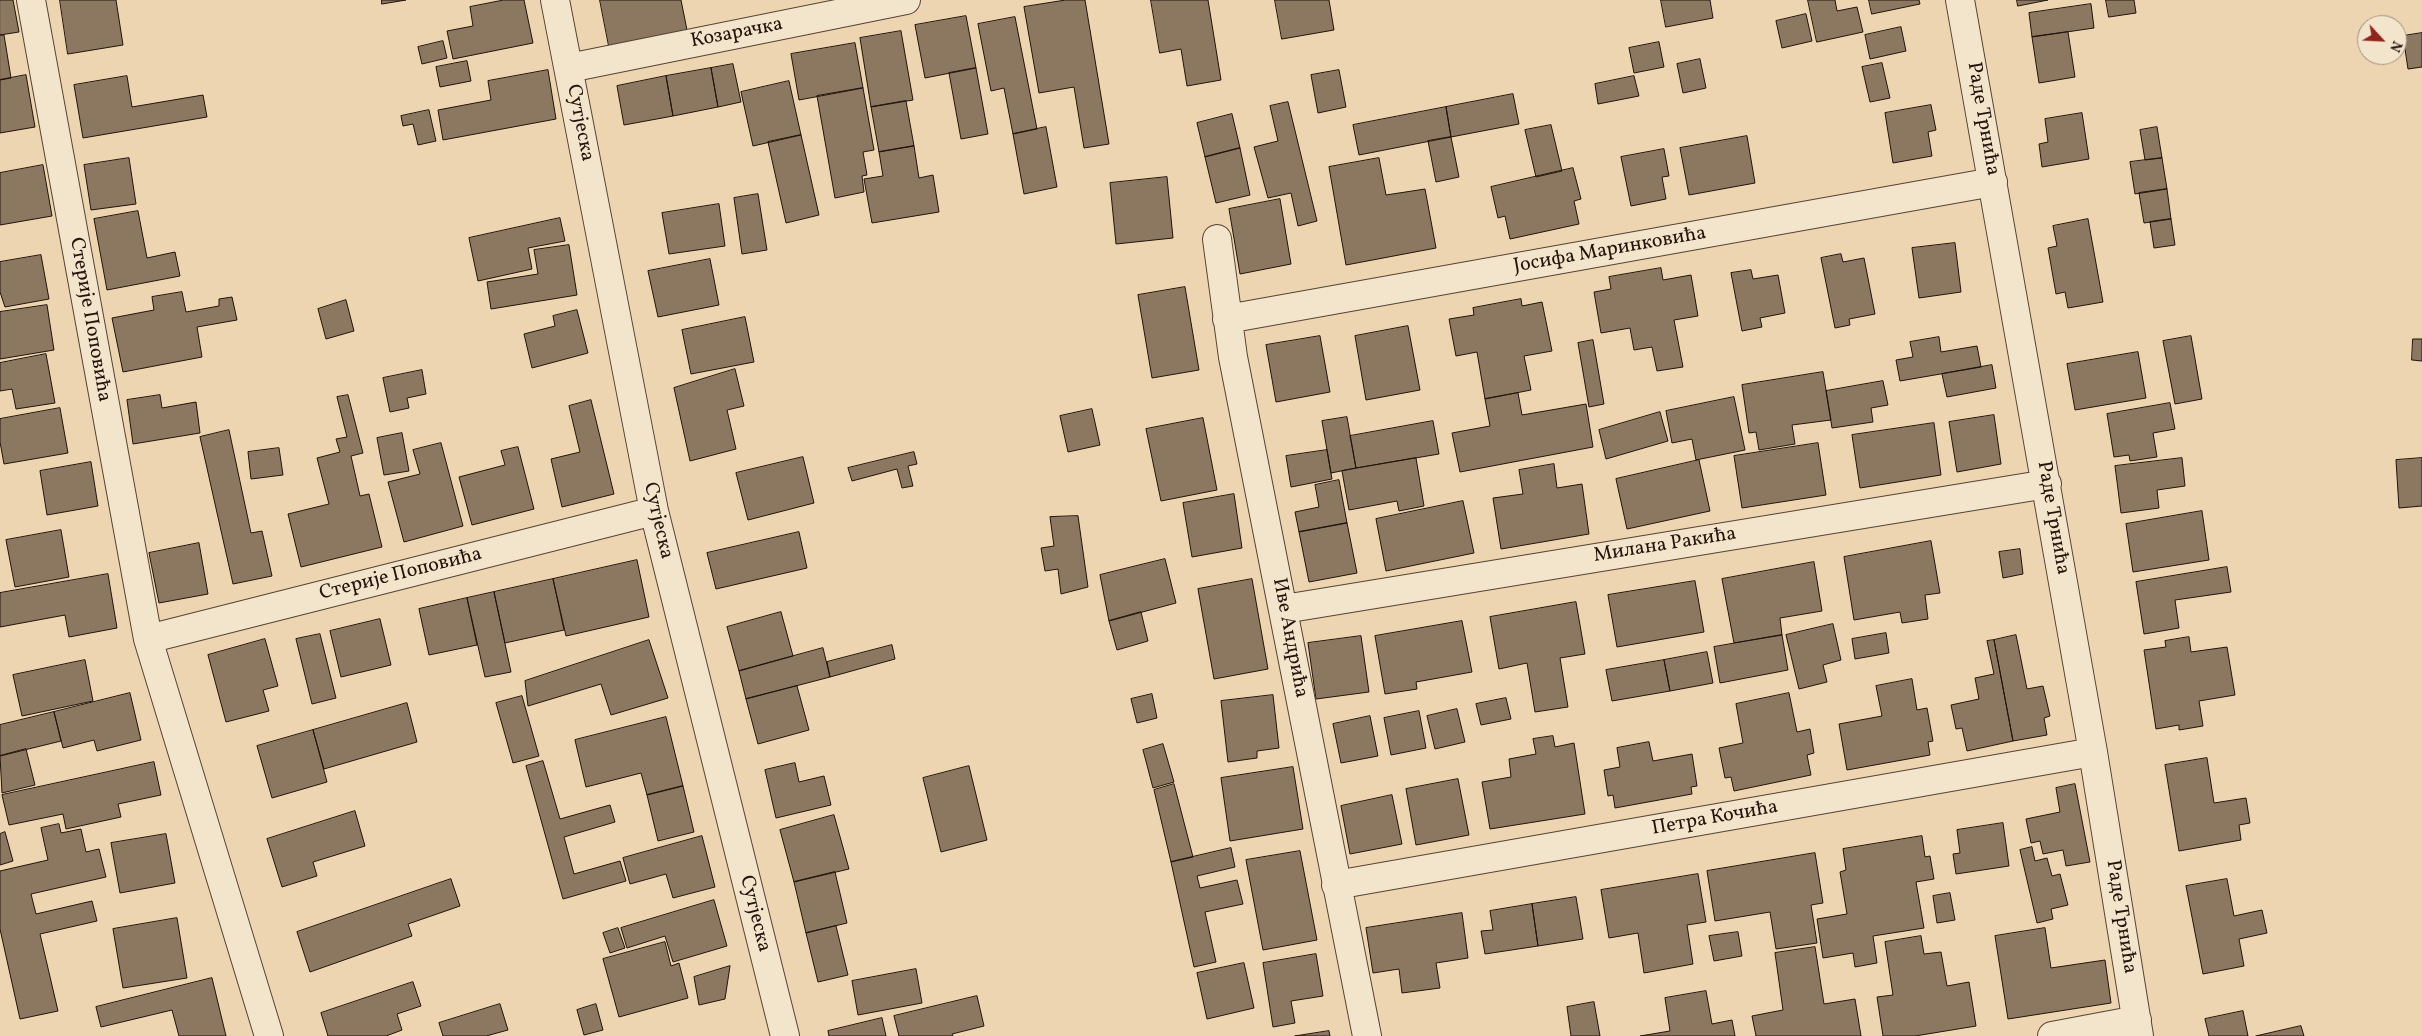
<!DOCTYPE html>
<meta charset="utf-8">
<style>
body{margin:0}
#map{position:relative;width:2422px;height:1036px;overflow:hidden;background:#edd5b1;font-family:Vollkorn,serif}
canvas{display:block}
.north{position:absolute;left:2357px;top:15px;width:50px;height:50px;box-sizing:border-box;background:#f3e4cc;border:1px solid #9f907f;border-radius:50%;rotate:115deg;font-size:14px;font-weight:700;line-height:20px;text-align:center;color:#22130b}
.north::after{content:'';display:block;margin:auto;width:18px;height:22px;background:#8f2418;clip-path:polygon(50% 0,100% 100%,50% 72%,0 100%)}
</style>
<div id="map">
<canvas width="2422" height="1036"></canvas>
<div class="north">N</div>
</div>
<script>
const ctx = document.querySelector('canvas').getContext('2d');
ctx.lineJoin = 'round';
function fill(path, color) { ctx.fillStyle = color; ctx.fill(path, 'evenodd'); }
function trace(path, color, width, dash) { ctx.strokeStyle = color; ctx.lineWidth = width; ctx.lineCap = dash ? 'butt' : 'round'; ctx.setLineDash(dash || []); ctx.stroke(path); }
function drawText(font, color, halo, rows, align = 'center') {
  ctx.font = font + ' Vollkorn,serif'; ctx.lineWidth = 4.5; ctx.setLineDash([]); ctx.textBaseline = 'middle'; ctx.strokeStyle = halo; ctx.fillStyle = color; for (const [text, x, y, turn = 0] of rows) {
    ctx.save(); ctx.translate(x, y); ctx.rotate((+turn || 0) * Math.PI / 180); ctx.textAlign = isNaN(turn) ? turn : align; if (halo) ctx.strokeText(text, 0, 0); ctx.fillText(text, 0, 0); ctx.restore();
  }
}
const building = new Path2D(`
 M0,0H13L19,32L0,35Z
 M60,0H116L123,45L68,54Z
 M382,0H406L382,4Z
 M504,0H524L533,43L453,59L447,31L473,26L470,7Z
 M600,0H681L687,30L609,46Z
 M1066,0H1085L1109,144L1084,148L1074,87L1039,93L1024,7Z
 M1151,0H1208L1221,80L1187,86L1181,49L1160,53Z
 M1275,0H1329L1334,30L1282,39Z
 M1661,0H1710L1713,18L1666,27Z
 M1808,0H1835L1837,11L1857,7L1863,32L1817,42Z
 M1869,0H1919L1920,4L1872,14Z
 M2017,0H2048L2018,6Z
 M2106,0H2134L2136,13L2109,17Z
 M2091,4L2094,28L2032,37L2029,13Z
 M1806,14L1812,41L1782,48L1776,21Z
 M966,16L976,68L925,78L915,25Z
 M1015,17L1037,129L1013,134L1004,88L991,91L978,24Z
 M1901,27L1906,51L1870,59L1865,35Z
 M901,31L913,100L871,107L860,38Z
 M2068,32L2075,77L2039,83L2032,37Z
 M2422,33V67L2408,69L2403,36Z
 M0,35H4L11,78L0,80Z
 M443,41L447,58L422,64L418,47Z
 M1659,42L1664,67L1634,73L1629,48Z
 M855,43L863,88L799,100L791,54Z
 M1700,59L1706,88L1683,93L1677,64Z
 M467,61L471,81L440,87L436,67Z
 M1882,63L1890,98L1870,102L1862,67Z
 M733,64L741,102L718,107L711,68Z
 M711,68L718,107L673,116L666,76Z
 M976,68L988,134L961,139L949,73Z
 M548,70L556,119L443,140L438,110L491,100L488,81Z
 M1339,70L1346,107L1318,113L1311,75Z
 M26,75L35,127L0,133V80Z
 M127,76L132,107L203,95L207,117L83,138L74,85Z
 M666,76L673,116L624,125L617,86Z
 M1634,76L1639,96L1598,104L1595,84Z
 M789,81L801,135L753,146L741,92Z
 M863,88L874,150L863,152L867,175L862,176L864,192L835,198L817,96Z
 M1513,94L1519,124L1451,137L1446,107Z
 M906,101L914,146L879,152L871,107Z
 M1288,102L1317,221L1298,226L1291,193L1268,198L1254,147L1278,141L1270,106Z
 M1931,105L1936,130L1928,132L1932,156L1893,163L1885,113Z
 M1446,107L1451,137L1359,155L1353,125Z
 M429,110L436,141L418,145L413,124L403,126L401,116Z
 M2082,113L2089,159L2042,167L2039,144L2048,142L2045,119Z
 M1232,114L1240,148L1205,157L1197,123Z
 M1551,125L1562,171L1536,177L1525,130Z
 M1046,127L1057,187L1024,194L1013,134Z
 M2157,127L2162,158L2145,160L2140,130Z
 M801,135L819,215L786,223L768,142Z
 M1747,136L1755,183L1689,195L1680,148Z
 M1451,137L1459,177L1436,182L1428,141Z
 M914,146L919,178L933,175L939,212L872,223L864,179L883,176L879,152Z
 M1240,148L1250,195L1216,203L1205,157Z
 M1664,149L1669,176L1662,177L1666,199L1631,206L1621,157Z
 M129,158L136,204L91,210L84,165Z
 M1379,158L1386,195L1425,189L1436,248L1346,265L1329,167Z
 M2162,158L2167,189L2135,194L2130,162Z
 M43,165L52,216L0,225V173Z
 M1573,168L1581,199L1574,201L1579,224L1510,239L1505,216L1498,218L1491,187Z
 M1167,177L1173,238L1116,244L1110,183Z
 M2167,189L2171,219L2144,223L2139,193Z
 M758,194L767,250L742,254L734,198Z
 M1280,199L1291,264L1240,274L1229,209Z
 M719,204L725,246L669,254L662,213Z
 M138,211L147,258L175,252L180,276L107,290L94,219Z
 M560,218L565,241L528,248L532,269L478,281L469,238Z
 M2088,219L2103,302L2068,308L2065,292L2056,294L2048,248L2057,246L2053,226Z
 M2171,219L2175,245L2154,248L2150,222Z
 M1955,243L1961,292L1919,298L1912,248Z
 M569,245L577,295L491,309L487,282L538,274L534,250Z
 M1841,254L1843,262L1864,258L1875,314L1849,319L1850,325L1835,328L1821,258Z
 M41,255L49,299L5,307L0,292V262Z
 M710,259L719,305L658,317L648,271Z
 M1661,268L1663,280L1691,275L1698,316L1674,320L1683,367L1657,371L1652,347L1634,350L1630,328L1601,333L1594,292L1611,289L1609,277Z
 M1751,270L1753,279L1778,275L1785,313L1760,318L1762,327L1742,331L1731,273Z
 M1185,287L1199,370L1152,378L1138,295Z
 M182,292L186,312L219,306V299L232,297L237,320L197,327L202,357L123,372L112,318L154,310L152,297Z
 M1521,299L1522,306L1542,302L1552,351L1524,356L1531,390L1485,399L1477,352L1456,356L1449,319L1474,315L1473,308Z
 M346,300L354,331L326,339L318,309Z
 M47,305L54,350L0,359V312Z
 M577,310L588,353L532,368L524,334L555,326L553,316Z
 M745,317L754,362L691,374L682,330Z
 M1408,326L1420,390L1366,400L1355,336Z
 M1320,336L1330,392L1276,402L1266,345Z
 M2191,336L2202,399L2175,404L2163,341Z
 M1939,337L1941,352L1977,346L1981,367L1900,381L1896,360L1913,357L1910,342Z
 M2413,339H2422V361L2412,360Z
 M1593,340L1604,404L1589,407L1578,343Z
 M2138,352L2146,398L2075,410L2067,364Z
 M46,354L55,403L16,409L12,389L0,391V363Z
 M1992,365L1996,388L1947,397L1942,374Z
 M735,369L744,406L727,410L736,449L690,461L674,388Z
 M422,370L426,394L407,398L409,408L390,412L383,378Z
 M1823,372L1831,420L1792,425L1795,444L1759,450L1756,432L1749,433L1742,385Z
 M1883,381L1888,405L1871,408L1873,422L1832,428L1826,391Z
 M1518,393L1522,415L1586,404L1593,447L1460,472L1452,433L1490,426L1485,399Z
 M160,395L162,408L196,402L200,433L133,444L127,400Z
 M348,395L363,453L351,456L360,496L369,494L382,547L301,567L288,514L329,504L317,458L340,452L336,439L347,437L337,397Z
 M1734,397L1745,450L1696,460L1692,439L1672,443L1666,411Z
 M591,400L614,494L562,507L551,459L580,452L569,406Z
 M2170,403L2175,429L2153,433L2157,457L2130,461L2129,455L2114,457L2107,414Z
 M60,408L68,453L4,464L0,442V419Z
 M1092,409L1100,445L1068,452L1060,416Z
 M1660,412L1668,441L1606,459L1599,430Z
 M1994,415L2001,464L1957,472L1949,422Z
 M1347,417L1356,468L1331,473L1322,421Z
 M1203,418L1217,490L1161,501L1146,429Z
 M1433,421L1439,454L1356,468L1350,436Z
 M1934,423L1941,475L1860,488L1852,435Z
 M229,430L251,533L262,531L272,576L233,584L200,437Z
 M402,433L409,471L384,475L377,438Z
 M441,443L463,526L404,542L388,482L420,474L413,450Z
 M1818,443L1826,495L1742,508L1734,456Z
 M518,447L534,509L472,525L459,477L505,465L501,451Z
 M279,448L283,475L251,479L248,452Z
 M1327,450L1332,479L1291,487L1286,456Z
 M914,452L917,464L908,466L913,486L902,488L897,469L852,481L848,468Z
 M803,457L814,503L748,520L736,473Z
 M1416,458L1424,506L1399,511L1397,501L1349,510L1342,471Z
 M2182,458L2185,486L2157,490L2159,508L2121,513L2115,466Z
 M2422,458V506L2399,508L2396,460Z
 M1699,460L1710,511L1627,529L1616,479Z
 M91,462L98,506L47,515L40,471Z
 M1554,464L1557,488L1582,484L1589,534L1501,549L1493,498L1523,494L1519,470Z
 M1339,480L1347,523L1299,532L1295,512L1319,507L1315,485Z
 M1234,494L1242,548L1192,557L1183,503Z
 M1463,501L1474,553L1386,571L1376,519Z
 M2202,511L2209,560L2133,572L2126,524Z
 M1078,516L1088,587L1061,594L1058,569L1045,571L1041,548L1054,546L1050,517Z
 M1347,523L1357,573L1309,582L1299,532Z
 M61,530L69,577L15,587L6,540Z
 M799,532L807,568L716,589L707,553Z
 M1931,541L1940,593L1925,595L1928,619L1902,623L1900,612L1854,620L1844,557Z
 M199,543L208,594L159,603L149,553Z
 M2020,549L2023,574L2003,578L1999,552Z
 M1165,559L1176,603L1109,621L1100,575Z
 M637,560L649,617L566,636L553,579Z
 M1814,562L1822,611L1780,618L1782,635L1734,643L1722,579Z
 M2227,567L2231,592L2175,600L2179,628L2144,634L2136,582Z
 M108,574L117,628L69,637L65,615L0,627V593Z
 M553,579L564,630L505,643L494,592Z
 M1252,579L1268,669L1214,679L1198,589Z
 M1695,581L1704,632L1617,647L1608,595Z
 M494,592L511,672L485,677L467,598Z
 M467,598L477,645L429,655L419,609Z
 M1576,602L1585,654L1560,658L1568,707L1535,712L1527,663L1499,669L1490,617Z
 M781,612L793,656L739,671L727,627Z
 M1141,612L1148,641L1117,650L1109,621Z
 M380,619L391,665L341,677L330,631Z
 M1462,621L1472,672L1416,682L1417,689L1385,694L1375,636Z
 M1833,624L1841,660L1823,665L1827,682L1799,689L1786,635Z
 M1886,633L1889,653L1855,659L1852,639Z
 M320,634L336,698L312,704L296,639Z
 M1782,635L1788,670L1720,683L1714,647Z
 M2016,635L2027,689L2043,686L2050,716L2044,718L2047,735L2013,741L1994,640Z
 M1361,636L1369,692L1316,699L1308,643Z
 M2189,637L2191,652L2227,647L2235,695L2199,701L2203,726L2179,730V725L2156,729L2144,650L2166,647L2165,641Z
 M265,639L278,686L263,690L269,711L226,722L208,655Z
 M649,640L668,698L611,715L601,684L528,706L525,681Z
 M1994,640L2013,741L1967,751L1962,728L1956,729L1951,705L1979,699L1975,678L1994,674L1987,641Z
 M892,645L895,659L830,677L827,662Z
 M823,648L830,677L746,699L739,671Z
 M1707,652L1713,683L1670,691L1664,660Z
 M85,660L93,701L22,716L13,675Z
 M1664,660L1670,691L1612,701L1606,670Z
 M1912,679L1917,710L1927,708L1933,741L1928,742L1930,755L1847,770L1839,724L1882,716L1876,686Z
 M797,686L809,730L758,744L746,699Z
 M130,693L141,740L97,751L94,740L63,748L54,712Z
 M1789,693L1797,732L1810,729L1814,753L1807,755L1811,775L1734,791L1731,777L1725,778L1719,748L1743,743L1736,704Z
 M1152,694L1157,718L1137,723L1131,699Z
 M1273,695L1279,748L1257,751V758L1228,762L1221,701Z
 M522,696L539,756L513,763L496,703Z
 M1506,698L1511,719L1481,725L1476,704Z
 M407,703L417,742L324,769L313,730Z
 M1457,709L1465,742L1435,749L1427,716Z
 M1419,711L1426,748L1391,755L1384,718Z
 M54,712L61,741L0,756V725Z
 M1370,716L1378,756L1341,763L1333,724Z
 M666,717L683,786L647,795L641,773L586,787L575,740Z
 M313,730L327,782L272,798L257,746Z
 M1553,736L1555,747L1574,743L1585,814L1490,829L1482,782L1511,777L1509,759L1536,754L1533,739Z
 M1649,742L1653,761L1692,754L1697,786L1691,787L1692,794L1615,808L1613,795L1608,796L1604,770L1620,767L1617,748Z
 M1163,744L1174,782L1153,788L1143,750Z
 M26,749L35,785L2,793L0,756Z
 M2207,758L2214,803L2246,798L2250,823L2239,825L2241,840L2179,851L2165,765Z
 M543,761L560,819L610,805L615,822L564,837L574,874L620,861L626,881L563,899L526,766Z
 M154,762L161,795L118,804L121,817L66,829L63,814L9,825L2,795Z
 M795,763L799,782L824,776L831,805L776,818L765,770Z
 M969,766L987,840L941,852L923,778Z
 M1293,767L1303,829L1230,841L1221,778Z
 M1458,779L1469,835L1416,845L1406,789Z
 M1174,784L1193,857L1171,862L1154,790Z
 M2075,784L2090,862L2066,866L2063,850L2043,854L2040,841L2031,843L2026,819L2060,812L2056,788Z
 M683,786L694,832L658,841L647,795Z
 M1392,795L1402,844L1350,854L1341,806Z
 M355,811L365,846L313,862L317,876L282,887L267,839Z
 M834,815L849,869L794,882L780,830Z
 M2003,823L2009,866L1956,874L1953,854L1960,853L1957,830Z
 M59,824L61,833L81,829L86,852L99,849L106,877L31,894L36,914L92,901L97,921L40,934L58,1011L20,1019L0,929V871L48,860L41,828Z
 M5,832L13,861L0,865V834Z
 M166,834L175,883L120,893L111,843Z
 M702,836L715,887L673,898L666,874L630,884L623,858Z
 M1922,836L1925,857L1930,856L1934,879L1916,882L1924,928L1873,936L1877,963L1855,967L1853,953L1823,958L1817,919L1847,914L1840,872L1846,870L1843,849Z
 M2032,847L2035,861L2047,858L2052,876L2060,874L2068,905L2051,909L2053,919L2037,923L2020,850Z
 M1231,848L1235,867L1197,876L1200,888L1237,880L1243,904L1205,912L1216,962L1194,967L1171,862Z
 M1300,851L1317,940L1263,950L1246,860Z
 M1815,853L1823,903L1811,905L1817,943L1776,949L1770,912L1715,921L1707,871Z
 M835,872L847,923L806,933L794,882Z
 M1698,874L1706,922L1687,925L1693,964L1644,973L1638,933L1609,938L1601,890Z
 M451,879L460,906L408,924L412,936L310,972L297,932Z
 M2227,879L2234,916L2262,910L2267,933L2239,939L2244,966L2203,974L2186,886Z
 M1950,893L1955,920L1937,923L1933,896Z
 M1576,897L1583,939L1538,946L1532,904Z
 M714,900L727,946L673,962L665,936L627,948L621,928Z
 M1532,904L1538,946L1485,954L1481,931L1493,930L1490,911Z
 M1462,913L1468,958L1436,963L1440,988L1402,993L1399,969L1373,973L1366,928Z
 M177,918L187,978L123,988L113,929Z
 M836,926L848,975L818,982L806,933Z
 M618,928L625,948L610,953L603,933Z
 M2045,928L2051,968L2105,960L2111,1003L2008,1019L1995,936Z
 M1738,932L1742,956L1714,961L1709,936Z
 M1921,936L1924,954L1941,952L1947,986L1969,982L1976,1026L1915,1036H1883L1877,997L1893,995L1885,942Z
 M665,942L671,966L679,963L688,998L619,1017L603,959Z
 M1815,947L1824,1004L1855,999L1861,1036H1756L1752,1016L1783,1010L1775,953Z
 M1316,954L1323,996L1291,1001L1295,1023L1273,1027L1263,963Z
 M1244,963L1254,1008L1207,1019L1197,973Z
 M730,966L725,999L699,1005L694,977Z
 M916,969L922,1003L858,1015L852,981Z
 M212,978L226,1036H179L172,1010L101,1027L96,1007Z
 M413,982L421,1006L397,1014L402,1030L386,1036H328L321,1013Z
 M1706,991L1712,1024L1732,1020L1735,1036H1640L1670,1031L1665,998Z
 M977,996L984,1026L952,1034L953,1036H899L894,1016Z
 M1594,1002L1600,1036H1571L1567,1007Z
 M500,1004L508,1030L486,1036H443L439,1023Z
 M596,1004L603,1030L584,1035L577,1010Z
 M2243,1011L2248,1036H2209L2205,1019Z
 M882,1018L886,1036H829L828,1031Z
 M2301,1026L2304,1036H2256Z
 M1329,1031L1330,1036H1295Z`);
fill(building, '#8c7861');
trace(building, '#22130b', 1);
const minor = new Path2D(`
 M31,0L148,639L269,1036
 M555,0L654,511L785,1036
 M1960,0L2093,752L2139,1036
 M569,68L906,0
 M1217,239L1233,357L1367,1036
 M1227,319L1993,182
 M1284,609L2047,484
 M148,639L654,511
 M1336,885L2093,752
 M2052,1036L2137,1020`);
trace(minor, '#554434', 30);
trace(minor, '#f3e4cc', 28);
drawText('20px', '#22130b', '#f3e4cc', [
 ["Козарачка",737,34,-11],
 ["Раде Трнића",1982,119,80],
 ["Сутјеска",579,123,79],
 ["Јосифа Маринковића",1610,251,-10],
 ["Стерије Поповића",89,320,80],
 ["Раде Трнића",2052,518,80],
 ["Сутјеска",657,521,77],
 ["Милана Ракића",1665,546,-9],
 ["Стерије Поповића",401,575,-14],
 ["Иве Андрића",1289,638,79],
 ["Петра Кочића",1715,819,-10],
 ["Сутјеска",754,914,76],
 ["Раде Трнића",2120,917,81]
]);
</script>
